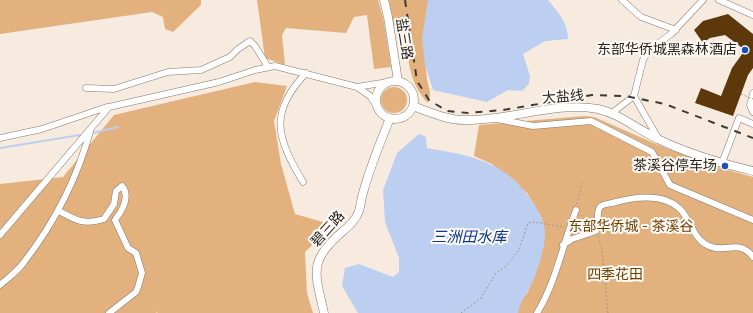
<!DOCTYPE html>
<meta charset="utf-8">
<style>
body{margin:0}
canvas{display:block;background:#f7ebdf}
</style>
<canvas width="753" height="313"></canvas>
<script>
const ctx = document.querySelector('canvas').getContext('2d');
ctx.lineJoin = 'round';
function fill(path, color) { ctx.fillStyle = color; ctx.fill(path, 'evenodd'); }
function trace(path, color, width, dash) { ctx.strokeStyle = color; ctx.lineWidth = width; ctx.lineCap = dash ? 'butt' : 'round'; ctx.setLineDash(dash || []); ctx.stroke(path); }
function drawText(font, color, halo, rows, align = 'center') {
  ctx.font = font + ' Raleway,"Noto Sans SC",sans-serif'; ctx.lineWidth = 4; ctx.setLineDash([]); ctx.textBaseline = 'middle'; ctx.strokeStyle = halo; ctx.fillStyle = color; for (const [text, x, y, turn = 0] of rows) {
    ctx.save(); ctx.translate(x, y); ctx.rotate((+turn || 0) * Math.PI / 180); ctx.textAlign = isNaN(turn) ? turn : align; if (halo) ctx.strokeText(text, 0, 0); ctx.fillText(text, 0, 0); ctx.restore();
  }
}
fill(new Path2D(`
 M0,0H201V5L173,32L165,29L163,17L152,12L0,34Z
 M257,0H378L383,17L391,67L374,69L367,15L354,17L346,33L286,28L282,35L285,65L265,58Z
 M389,0H431C427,26 423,53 427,79C429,89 432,94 428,103C407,82 408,54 405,26H394Z
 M255,82L287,86L274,121L281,164L295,214L333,225L305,252L307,293L313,313H157L158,311L156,313H0V184L63,177L114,115Z
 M381 100a13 13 0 1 1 26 0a13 13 0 1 1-26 0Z
 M584,116L594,117C646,140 698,163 753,177V313H518L520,302L528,292L545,234L542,218L527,193L492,164L474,156L479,125Z`), '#e3b17e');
fill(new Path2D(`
 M428,0H548C558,12 568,23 568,39L545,41L523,54L530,76L529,84L522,91L508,90L487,102L433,90L425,65L422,38Z
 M419,134L426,137L427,148C472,156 507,161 533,203C539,211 545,223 545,233C546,244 537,273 532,283C527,294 520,301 518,313H358L342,286L345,268L359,264L393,277L399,272V258L385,222L383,190L397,153Z`), '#bccff0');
trace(new Path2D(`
 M93,133L118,127
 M0,148L80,135`), '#bccff0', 2);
fill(new Path2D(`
 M728,14L753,34V68L748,75L733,116L695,103L701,88L721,96L732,68L745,50L725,35L710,38L703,43L694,30L703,21Z`), '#5c380b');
const minor = new Path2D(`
 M622,0L641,17L676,30
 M719,0L753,15
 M357,87L388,82
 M86,88L114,89L168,72L201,70L230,57L238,49L250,41L255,46L268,67
 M753,93L750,105L753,112
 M634,96L659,140
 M612,113L634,96L643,60L648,51L671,34L703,0
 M497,119L533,126L591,121L652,152L670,185L753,220
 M0,138L42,129L107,107
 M722,163L739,118L753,124
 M303,182C277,138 268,113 306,73
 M59,211C77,221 84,225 104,219L114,204L116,191L122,186C131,197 122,211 115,220L128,248L136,253L142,273L138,287L136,292L109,313
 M0,235L109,107L219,82L255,70L275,66L357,87L370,96L377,106
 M563,245L572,239L596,231C599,224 596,212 600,207C603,204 608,204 612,203C633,197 661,192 679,208C691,219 693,240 709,246C726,254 739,238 753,257
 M0,285C8,278 18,271 24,262C55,222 78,177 91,128
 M537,313C556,282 563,244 576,210`);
const major = new Path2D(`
 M384,0L388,17L398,81
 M376 100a19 19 0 1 1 38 0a19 19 0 1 1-38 0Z
 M413,106C429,112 447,120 465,120C508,121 557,101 598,109C620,114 638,130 658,139C684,152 724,164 753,171
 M324,313C315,273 308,261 342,232C349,226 356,220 359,211C361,205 361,199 363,193C370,167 380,143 390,118`);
trace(minor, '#83786e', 7);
trace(major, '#83786e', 9);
trace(new Path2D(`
 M577,204L582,182
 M581,215L591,226
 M598,236L602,251L608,313
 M461,313L481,298L496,273L505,267L519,250L528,223L534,222L563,227`), '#9f968d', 1, [2, 2]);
trace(minor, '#fff', 6);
trace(major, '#fff', 8);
trace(new Path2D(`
 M405,0L417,81L429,100L447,111L468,113L503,110L592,95L625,96L665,104L753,138`), '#3e3a34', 2, [7, 7]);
trace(new Path2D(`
 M741,94L753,99`), '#9f968d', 1, [2, 2]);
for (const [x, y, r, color] of [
 [745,50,4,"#1750bc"],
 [725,166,4,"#1750bc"]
]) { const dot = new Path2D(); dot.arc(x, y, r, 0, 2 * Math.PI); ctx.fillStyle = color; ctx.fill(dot); trace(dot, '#fef9f4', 1.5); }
drawText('14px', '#27231e', '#fef9f4', [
 ["盐三路",404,39,81],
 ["大盐线",563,97,-4],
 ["碧三路",328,229,-48]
]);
drawText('14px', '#27231e', '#fef9f4', [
 ["东部华侨城黑森林酒店",737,50],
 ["茶溪谷停车场",717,166]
], 'right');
drawText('14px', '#6e4000', '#fef9f4', [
 ["东部华侨城 - 茶溪谷",631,227],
 ["四季花田",615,275]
]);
drawText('italic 15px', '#083892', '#fef9f4', [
 ["三洲田水库",469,237]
]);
</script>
